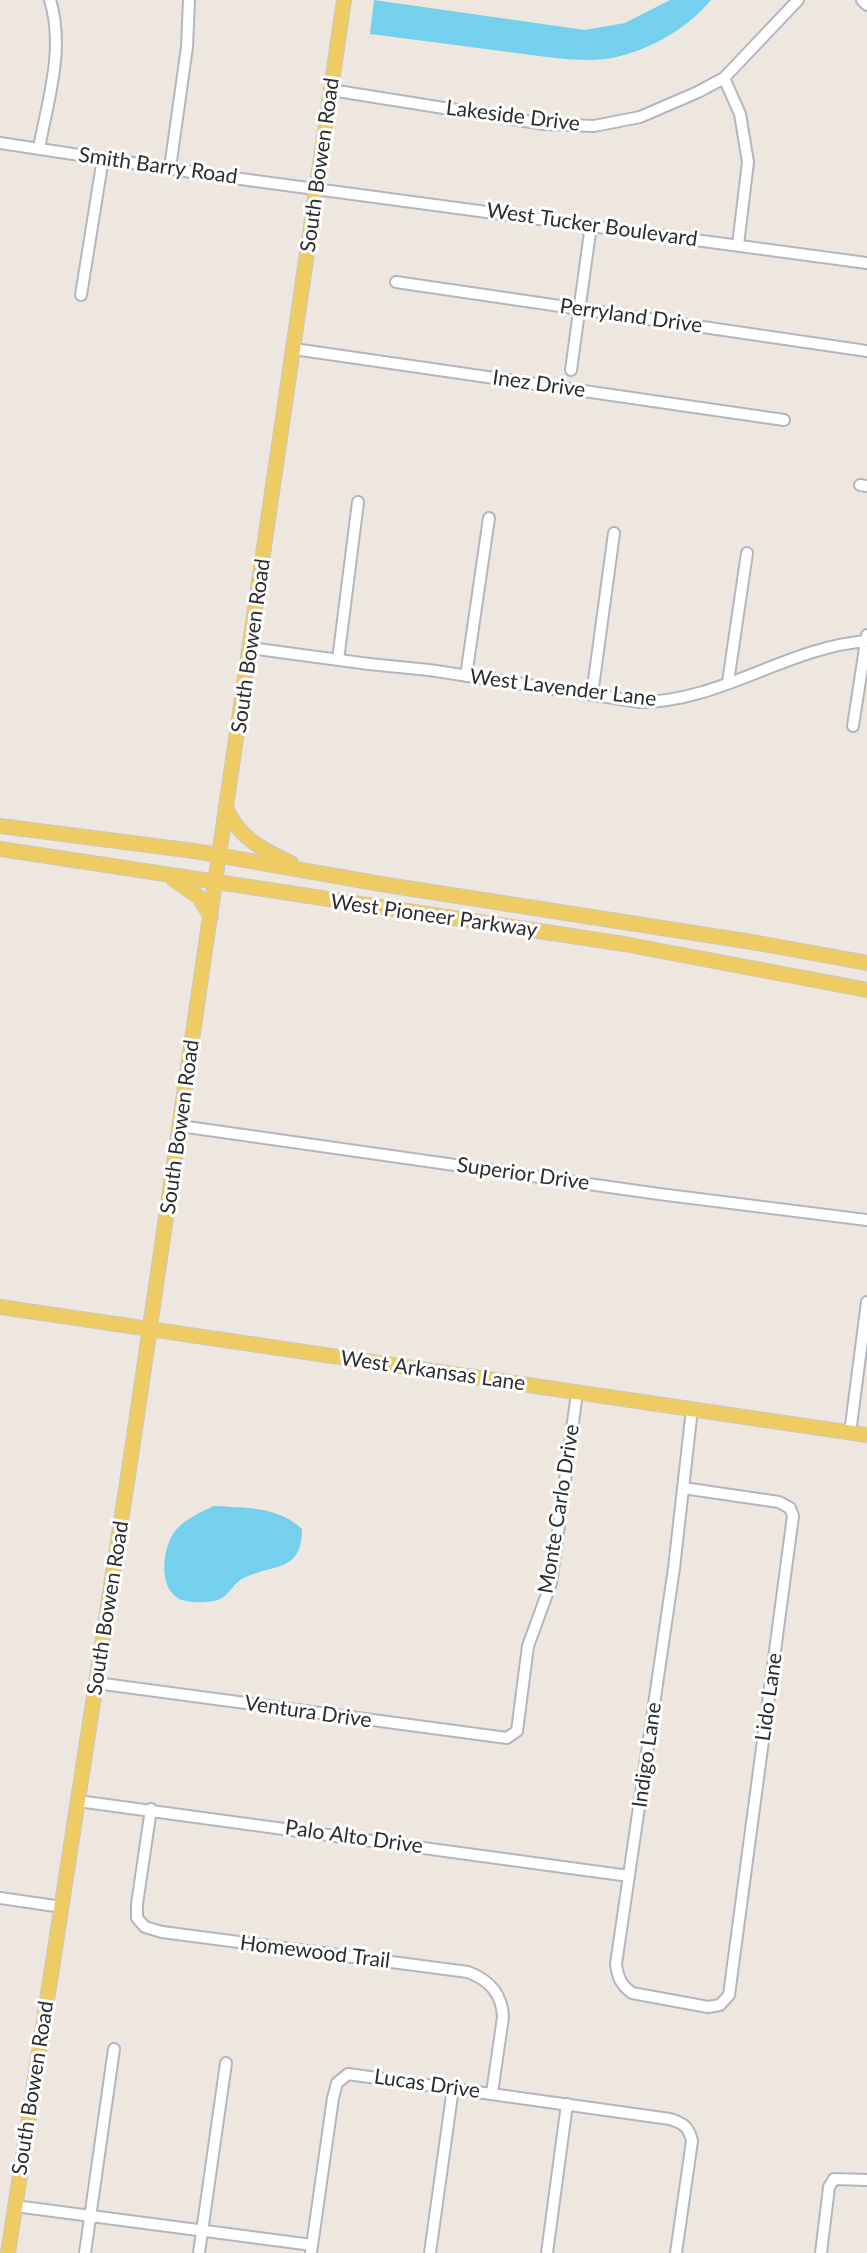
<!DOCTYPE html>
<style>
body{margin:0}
canvas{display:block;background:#eee7df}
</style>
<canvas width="867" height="2253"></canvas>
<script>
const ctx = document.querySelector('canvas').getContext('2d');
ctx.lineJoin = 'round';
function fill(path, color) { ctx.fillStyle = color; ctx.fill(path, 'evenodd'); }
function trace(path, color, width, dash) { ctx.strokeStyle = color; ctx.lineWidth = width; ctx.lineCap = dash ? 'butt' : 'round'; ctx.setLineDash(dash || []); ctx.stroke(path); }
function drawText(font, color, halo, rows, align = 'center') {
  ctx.font = font + ' Lato,sans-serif'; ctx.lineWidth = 6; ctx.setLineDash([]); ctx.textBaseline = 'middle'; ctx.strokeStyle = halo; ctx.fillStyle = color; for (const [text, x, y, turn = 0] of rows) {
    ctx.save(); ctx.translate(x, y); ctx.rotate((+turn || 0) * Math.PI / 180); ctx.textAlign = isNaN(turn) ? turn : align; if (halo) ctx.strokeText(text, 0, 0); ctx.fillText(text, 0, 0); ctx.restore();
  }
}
fill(new Path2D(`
 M374,0L585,30L625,23L670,0H711C684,33 635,59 592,60C562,60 531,55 501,51C458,45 414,40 370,34Z
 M214,1506C245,1508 278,1506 302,1529C302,1574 272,1563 242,1579C234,1583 230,1593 222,1598C213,1603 196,1603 186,1601C158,1596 161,1553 173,1534C182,1520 199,1513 214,1506Z`), '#75d0ee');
const minor = new Path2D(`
 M862,0L867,5
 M724,78L740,114L748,162L738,245
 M331,90L544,124L594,126L640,117L698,92L724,78L798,0
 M0,143L211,175L867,263
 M39,148C48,100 65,48 50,0
 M170,168L187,47L189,0
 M396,282L867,351
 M81,295L103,158
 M294,349L784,420
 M571,370L591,225
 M860,485L867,486
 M250,648L369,664L429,670L640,702C720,702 788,647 867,641
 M338,660L358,502
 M466,676L489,518
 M728,682L747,553
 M592,695L614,533
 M853,726L867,635
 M180,1126L659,1194L867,1220
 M850,1433L867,1302
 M683,1488L779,1502L790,1508L793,1516L729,1995L720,2005L708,2007L632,1993C621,1985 618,1978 616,1964L674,1568L692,1409
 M96,1683L507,1738L517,1731L528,1646L551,1583L577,1393
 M78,1801L629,1876
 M151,1809L137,1904V1918L145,1927L162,1932L468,1972C489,1980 502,1993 503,2017L492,2093
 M0,1898L62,1907
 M15,2206L312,2245
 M85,2253L114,2049
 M199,2253L226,2063
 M311,2253L333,2098L337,2083L348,2074L670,2119C683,2123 689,2127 692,2141L676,2253
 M430,2253L453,2088
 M547,2253L567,2104
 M821,2253L829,2187L834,2179L867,2180`);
const major = new Path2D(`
 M227,810C240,839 264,850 291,863
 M0,826L194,851L381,884L758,943L867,963
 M0,849L624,944L867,990
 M174,880L199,897L211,917
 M0,1307L867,1435
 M8,2253L132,1450L344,0`);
trace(minor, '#b3b6c0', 14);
trace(major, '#c8c8c8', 16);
trace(minor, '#fff', 10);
trace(major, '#efcb63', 14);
drawText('21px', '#2d2d2d', '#fff', [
 ["Lakeside Drive",513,116,7],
 ["South Bowen Road",320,165,-82],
 ["Smith Barry Road",158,166,8],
 ["West Tucker Boulevard",592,225,8],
 ["Perryland Drive",631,316,8],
 ["Inez Drive",539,384,8],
 ["South Bowen Road",251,646,-82],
 ["West Lavender Lane",563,688,7],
 ["West Pioneer Parkway",434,916,8],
 ["South Bowen Road",180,1127,-82],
 ["Superior Drive",523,1174,8],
 ["West Arkansas Lane",433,1371,8],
 ["Monte Carlo Drive",559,1509,-81],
 ["South Bowen Road",108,1608,-81],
 ["Lido Lane",769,1697,-82],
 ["Ventura Drive",308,1712,8],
 ["Indigo Lane",647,1755,-82],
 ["Palo Alto Drive",354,1837,8],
 ["Homewood Trail",315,1952,7],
 ["Lucas Drive",427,2084,8],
 ["South Bowen Road",33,2088,-81]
]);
</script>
